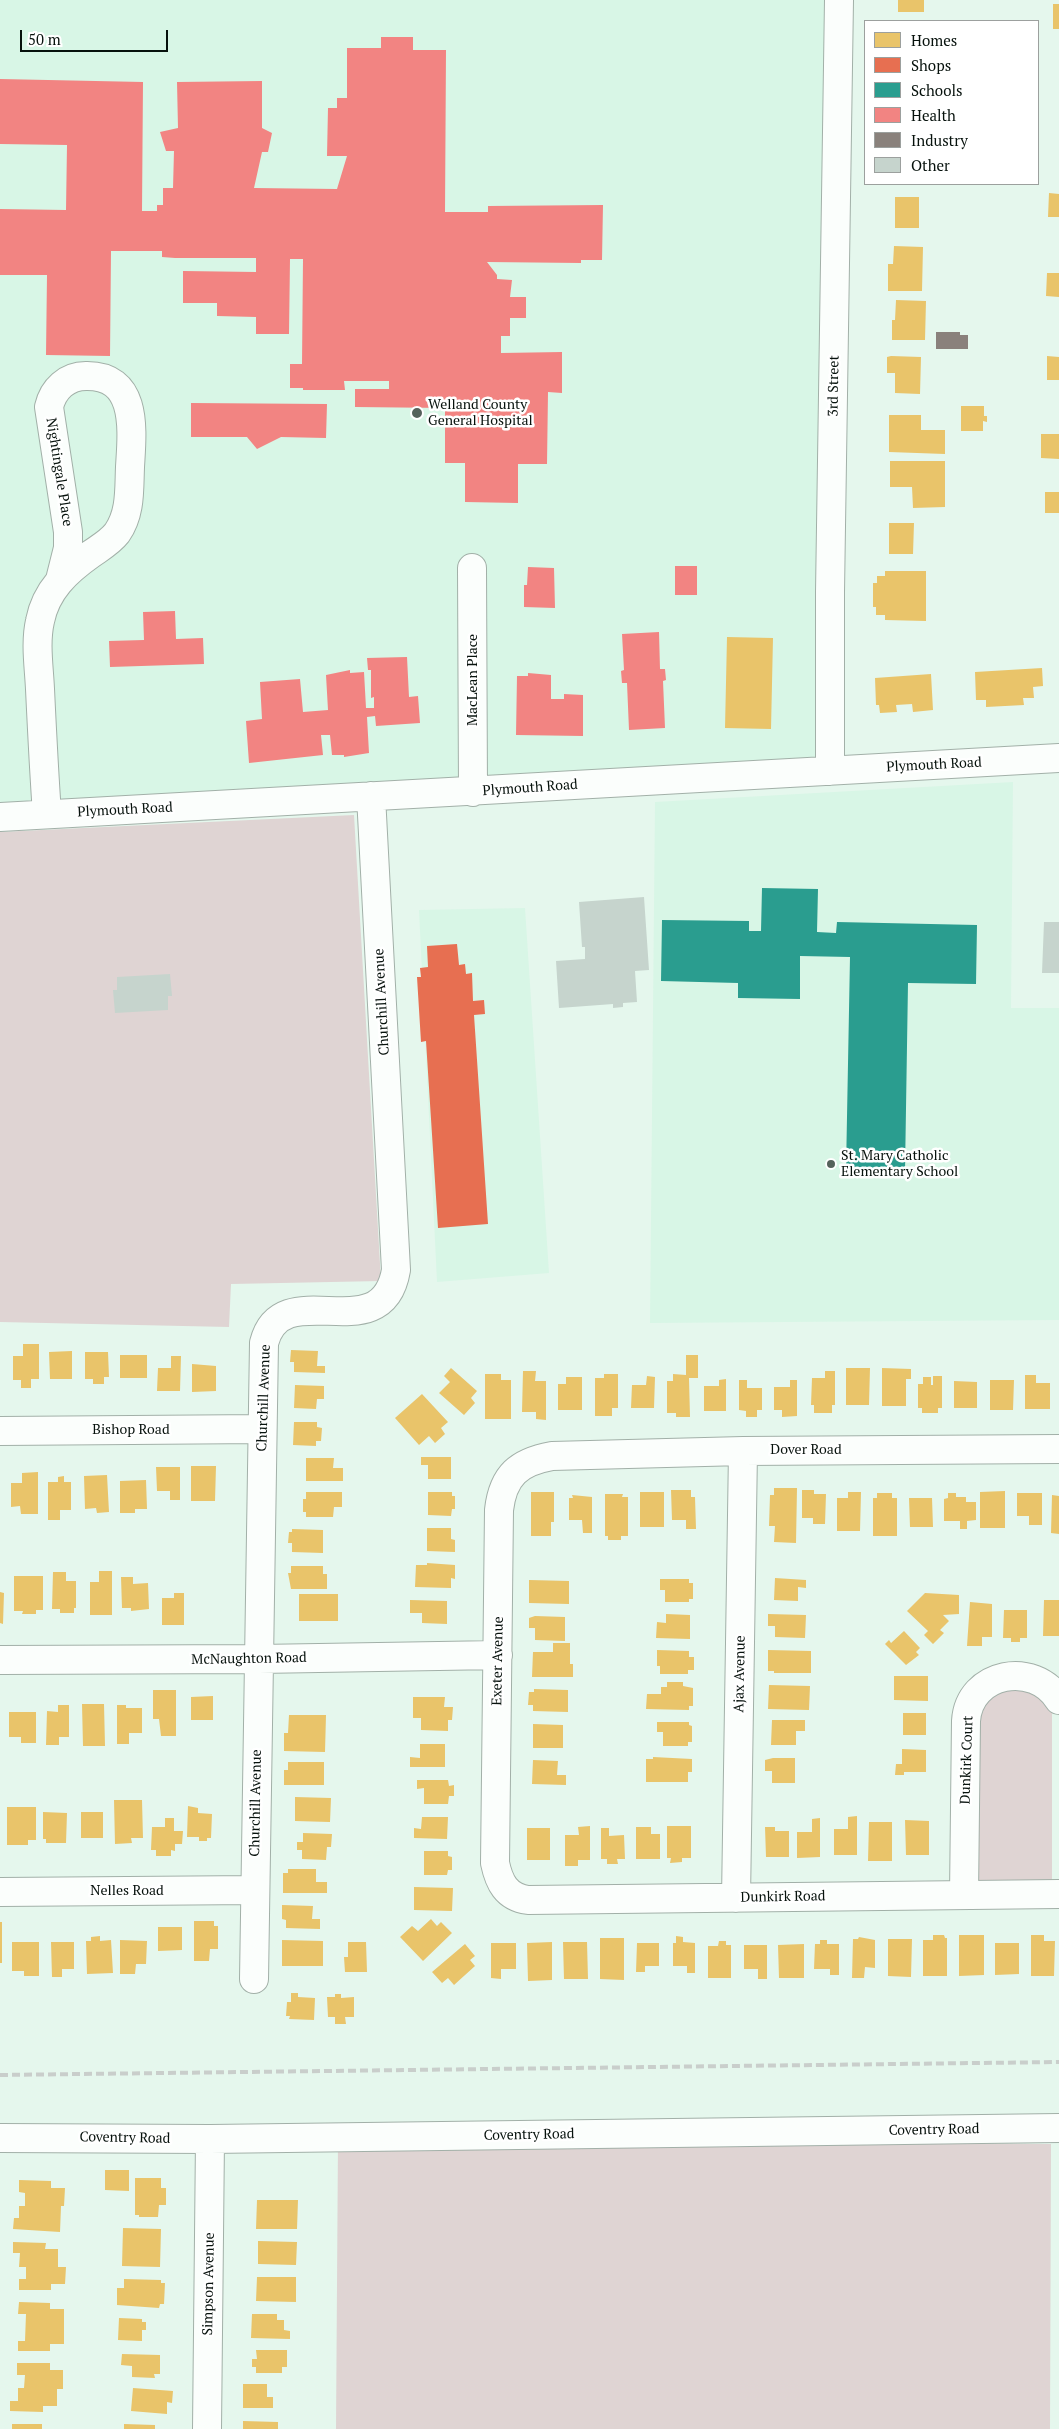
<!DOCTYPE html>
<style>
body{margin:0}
#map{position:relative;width:1059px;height:2429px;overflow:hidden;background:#e5f7ed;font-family:"PT Serif",serif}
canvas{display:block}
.legend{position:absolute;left:864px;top:20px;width:175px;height:165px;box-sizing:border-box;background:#fff;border:1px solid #9ca09e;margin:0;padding:6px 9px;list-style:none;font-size:15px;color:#07120d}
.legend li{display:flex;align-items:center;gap:10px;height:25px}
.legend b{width:25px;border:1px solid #9ca09e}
.scale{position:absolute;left:20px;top:30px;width:148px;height:22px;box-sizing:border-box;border:2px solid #07120d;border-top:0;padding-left:6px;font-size:15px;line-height:18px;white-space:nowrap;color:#07120d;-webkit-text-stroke:4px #fff;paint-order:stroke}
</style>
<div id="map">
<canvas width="1059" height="2429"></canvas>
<ul class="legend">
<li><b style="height:14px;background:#e9c46a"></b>Homes</li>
<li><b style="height:14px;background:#e76f51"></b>Shops</li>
<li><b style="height:14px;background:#2a9d8f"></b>Schools</li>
<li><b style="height:14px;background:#f28482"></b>Health</li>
<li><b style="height:14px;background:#8a817c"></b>Industry</li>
<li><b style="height:14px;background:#c6d4cd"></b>Other</li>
</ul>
<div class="scale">50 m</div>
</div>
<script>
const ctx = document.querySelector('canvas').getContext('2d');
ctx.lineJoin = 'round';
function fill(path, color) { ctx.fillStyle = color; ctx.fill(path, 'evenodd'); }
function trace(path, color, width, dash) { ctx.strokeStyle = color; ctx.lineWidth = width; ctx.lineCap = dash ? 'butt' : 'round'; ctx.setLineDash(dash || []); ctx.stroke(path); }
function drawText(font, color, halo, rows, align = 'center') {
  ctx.font = font + ' "PT Serif",serif'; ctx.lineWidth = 5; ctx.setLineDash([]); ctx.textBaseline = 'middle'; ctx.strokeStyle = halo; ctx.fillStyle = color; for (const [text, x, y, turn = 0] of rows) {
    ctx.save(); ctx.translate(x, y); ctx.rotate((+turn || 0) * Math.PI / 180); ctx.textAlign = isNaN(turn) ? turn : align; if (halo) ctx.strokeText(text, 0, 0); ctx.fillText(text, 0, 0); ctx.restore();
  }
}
fill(new Path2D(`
 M0,0H839L830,771L0,817Z
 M1013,782L1011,1008H1059V1320L650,1323L655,802Z
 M525,908L549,1273L437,1282L419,910Z`), '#d8f6e6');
fill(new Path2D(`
 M354,815L381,1281L231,1284L229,1327L0,1322V832Z
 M1002,1688H1030L1052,1705V1882L978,1883L980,1720L983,1701Z
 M338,2139L1051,2144L1050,2429H336Z`), '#dfd4d3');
fill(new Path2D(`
 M898,0H924V12H898Z
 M1053,4H1059V29H1053Z
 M1049,193L1059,194V217H1048Z
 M895,197H919V228H895Z
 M894,246L923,247L922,291H888V264H893Z
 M1047,273H1059V297L1046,296Z
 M896,300L926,301L925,340H892V320H895Z
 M891,356L921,357L920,394L895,393V373H887V357Z
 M1047,356L1059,357V380H1047Z
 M961,406H984V416H987V422L983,421V431H961Z
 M889,415H921V430H945V454L889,452Z
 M1041,434H1059V459L1041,458Z
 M890,461H945V507L913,508L912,487H890Z
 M1045,492H1059V513H1045Z
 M889,523H914L913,554H889Z
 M885,571H926V621L885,620V615H876V607H873V583H877V576H885Z
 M727,637L773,638L771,729L725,728Z
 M1042,668L1043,686L1033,687L1034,698H1023L1024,705L986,707V700H976L975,672Z
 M931,674L933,710L913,712L912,704L896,705L897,712L880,713L879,705H876L875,678Z
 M23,1344H39V1379H31V1388H21V1380H13V1356H23Z
 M291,1350L318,1351L317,1366H325V1373L294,1372V1362H290Z
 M72,1351V1379H50L49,1352Z
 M85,1352H108L109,1377H104V1384H93V1379H85Z
 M120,1355H147V1378H120Z
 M686,1355H698V1378H689L690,1417H676V1413H667V1381H673V1374L686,1375Z
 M171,1356H181L180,1391H157L158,1368H171Z
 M192,1364L216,1366V1391L192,1392Z
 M451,1368L477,1391L471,1398L475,1403L464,1415L439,1393L450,1382L444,1376Z
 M846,1368H870L869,1405H846Z
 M882,1368L911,1369V1379H906V1406H882Z
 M523,1371H536L535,1381H546V1420L536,1419V1412H522Z
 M825,1371H835V1405H832V1413H814V1405H811L812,1378H825Z
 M485,1374H501V1380H511V1419H485Z
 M604,1374H618V1408H612V1416H595V1378H604Z
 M1025,1375H1036V1383H1050V1409H1025Z
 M647,1376L655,1377L654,1408H631L632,1385H646Z
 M933,1376H942V1408H938V1413H922V1408H918V1384H923V1377H931V1385H933Z
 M566,1377H582V1410H558V1384H566Z
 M726,1379V1411H704V1386H719V1380Z
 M739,1380H747V1388H762V1410H757V1417H746V1411L739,1410Z
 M790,1380H797V1416L782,1417V1410H774V1387H790Z
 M990,1380H1014L1013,1410H990Z
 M954,1381L977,1382V1408H954Z
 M295,1385L324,1386V1399H317L316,1409L294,1408Z
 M422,1394L448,1422L441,1428L445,1434L435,1443L429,1436L419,1445L395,1418Z
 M294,1422H317V1427L322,1428L321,1441H316V1446L293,1445Z
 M421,1457H451V1479H428V1465H421Z
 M306,1458H334L333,1468H343V1481H306Z
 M191,1466H216L215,1501H191Z
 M156,1467H180V1500H170V1491H157Z
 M38,1472V1514H21L20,1506L11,1507V1483H22V1473Z
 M107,1475L109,1512L97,1513L96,1508L85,1509L84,1476Z
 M64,1476V1482H71V1510H60V1520H48V1482H58V1477Z
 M146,1480L147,1509H135V1513H120V1481Z
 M774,1488H797L796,1543L774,1542L775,1526H769L770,1495H774Z
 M671,1490H691V1497H695L696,1529H686V1520H672Z
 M802,1490H814V1494H826L825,1524H813V1518H802Z
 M1005,1491V1528H980V1492Z
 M306,1492H342V1507H334L333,1517H306V1512H303V1499H306Z
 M428,1492H452V1496H455V1509H452L451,1516L428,1515Z
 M531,1492H554V1522H551V1536H531Z
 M640,1492H664V1527H640Z
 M848,1492H861L860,1531H837V1498H848Z
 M877,1493H892V1498H897V1536H873V1498H877Z
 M948,1493H956V1497H966V1502H976V1520L967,1521V1529H960V1521H944V1499L948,1498Z
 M1017,1493H1042V1525H1029V1516H1017Z
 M605,1494H623L622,1497H628V1536H621V1540H608V1536H605Z
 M572,1495L592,1497V1533H583L582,1520H569V1498H573Z
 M1052,1495L1059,1496V1534L1051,1533Z
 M909,1498H932L933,1527H910Z
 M427,1528H451V1539L455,1540V1552L427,1551Z
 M292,1529L323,1530V1553L292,1552V1543H288L289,1532H292Z
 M427,1563L455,1565V1579L451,1578V1588L415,1587L416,1565H427Z
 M291,1566H323V1574H327V1589H291L288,1573H291Z
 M99,1571H112V1615H90V1582H99Z
 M53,1572H66V1581H76V1608H74V1613H60V1609H52Z
 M14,1576H43V1610H36V1614H22L23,1611H14Z
 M121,1577H133V1584L148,1583L149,1609L131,1611V1608H122Z
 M775,1578L806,1580V1588L798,1587V1601L774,1600Z
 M660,1579H689V1583H693V1599H689V1602H665V1590H660Z
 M529,1580L569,1581V1604L529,1603Z
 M0,1592L4,1593L3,1624L0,1623Z
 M174,1593H184V1625H162V1598H174Z
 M925,1593L959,1595V1614L943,1615L949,1621L940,1630L944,1633L933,1644L924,1635L928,1631L907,1611Z
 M299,1594H338V1621H299Z
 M410,1600L447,1601V1624L422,1623V1613H410Z
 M1044,1600H1059V1636H1043Z
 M970,1602L992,1604V1637H982V1646H967Z
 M1004,1610H1027V1638H1020V1642H1011V1638H1003Z
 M666,1614L690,1615V1639L656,1638L657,1622L666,1623Z
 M768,1614L806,1615L805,1638L775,1637V1626H768Z
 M535,1616L565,1617V1641L535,1640V1628H529V1618Z
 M904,1631L920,1648L916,1652L919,1655L906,1665L885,1644L889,1640L891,1643Z
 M553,1643H570V1664H573V1677H532L533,1652H553Z
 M657,1650L689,1651V1657H694V1670H688V1674H660V1666H657Z
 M768,1650L811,1651V1673H774V1671H768Z
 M894,1676H928V1701L894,1700Z
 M667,1682H683V1686L693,1688V1706H689V1710L646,1709L647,1694H661V1687H667Z
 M769,1685L810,1686L809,1710L768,1709Z
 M534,1689L568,1690V1712L533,1711V1705H528L529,1692H534Z
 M153,1690H176V1736H161L159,1719H153Z
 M213,1696V1720H191V1697Z
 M413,1697H445L444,1707H453L452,1720H448V1731L421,1730V1718H413Z
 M82,1704H104L105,1746H83Z
 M58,1705H69V1737H59V1745H46L47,1711L58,1712Z
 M117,1705H126V1708H142V1733H129V1744H117Z
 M9,1712H36V1743H21V1737H9Z
 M903,1713H926V1735H903Z
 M289,1715H326L325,1752L284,1751V1733H288Z
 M772,1720H805V1731H796V1745H771Z
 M657,1722H689V1725L692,1726V1742H688V1746H663V1732H657Z
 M533,1724L563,1725V1748H533Z
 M420,1744H445V1767H410V1757L420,1758Z
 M902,1749L926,1750V1772H904V1775H895L896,1764H902Z
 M653,1757L692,1759V1772H688V1782H646V1759H653Z
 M773,1758H795V1783H772V1771H765V1760Z
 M533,1760L558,1761L557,1775H566V1785L532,1784Z
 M288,1762H324V1785H284V1770H288Z
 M417,1780H448L449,1786L454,1785V1796H449L448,1804H424V1788L417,1789Z
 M295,1797L331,1798L330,1822L295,1821Z
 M114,1800H142L143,1838H131L132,1843L115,1844Z
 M188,1806L198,1808V1813L212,1814L211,1838H207V1841H199V1837H187Z
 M7,1807H36V1840H28V1845H7Z
 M43,1812L67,1813L66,1843H46V1839H43Z
 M81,1812H103V1838H81Z
 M857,1816V1855H834V1829H848V1817Z
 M422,1817H448L447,1839L414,1838V1828L421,1829Z
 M165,1818H174V1831H183L182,1844H175V1851L171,1850V1856H156V1850H151L152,1827H165Z
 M820,1818V1857L797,1858V1832H812V1819Z
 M905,1820L929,1821V1855H906Z
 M869,1822H892V1861H868Z
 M590,1826V1860H578V1866H565V1835H579L578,1827Z
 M667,1826H691V1858H682V1862L670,1863L671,1858H667Z
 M636,1827H651V1834H660V1859H636Z
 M765,1827H775V1831H789V1857H766Z
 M527,1828H550V1860H527Z
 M601,1828H609V1836L624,1835L625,1859H617L618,1864H607V1859H601Z
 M303,1833L332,1834L331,1847H327L326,1860L302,1859V1850H297V1842H303Z
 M424,1851H448V1856L452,1857V1870H448L447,1875H424Z
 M288,1869H316V1882H327V1893H283V1873H288Z
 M414,1887L453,1888L452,1911L414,1910Z
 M282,1905L313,1906L312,1919H320V1929L286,1928V1920L282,1919Z
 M431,1919L437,1926L441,1922L452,1933L423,1961L400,1937L412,1926L418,1931Z
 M194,1921H214V1926H218V1949H210L209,1961H194Z
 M0,1922H2V1963H0Z
 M158,1927H182V1950L158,1951Z
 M933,1935H944L945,1938H947V1976H923V1940H933Z
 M959,1935H984V1975L959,1976Z
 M1031,1935H1044V1941H1055L1054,1976H1031Z
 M100,1936V1941L111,1940L113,1973L87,1974L86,1941H91V1937Z
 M676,1936L683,1937V1942L695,1943V1973H687V1966H673V1943H676Z
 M859,1937L875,1940V1968L865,1967L864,1978H852L853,1939H858Z
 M600,1938H624V1980L600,1979Z
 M888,1939H912L911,1977L888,1976Z
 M120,1940L147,1941L146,1964H136L135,1974H120Z
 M282,1940L323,1941V1966H282Z
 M820,1940H827V1944H839V1975H830V1969H814L815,1944H820Z
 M719,1941H726V1945H731V1978H708V1946H718Z
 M12,1942H39V1976H24V1971H12Z
 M51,1942H74V1969H62V1977H52Z
 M348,1942H366L367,1972H345L344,1957H348Z
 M552,1942V1980L528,1981L527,1943Z
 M563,1942H587L588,1979H564Z
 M491,1943H516V1969H501V1979L491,1978Z
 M637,1943H659V1966H645V1972H636Z
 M995,1943H1019V1974L995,1975Z
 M465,1944L475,1956L470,1960L475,1966L454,1985L448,1978L442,1983L432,1972Z
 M804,1944V1978H779L778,1945Z
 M744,1945H767V1979H758V1969H744Z
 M291,1993H298V1997L315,1998L314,2020L289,2019L290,2016H286L287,2002H291Z
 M335,1994H341V1998L354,1997V2017H345L346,2024H335V2017H328L327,1997H335Z
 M105,2170H129V2191L105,2190Z
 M135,2178H161V2188H166V2205H159L158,2217H139V2215H135Z
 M19,2180L51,2181V2188H65L64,2206H61L60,2232L13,2229L14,2218H19V2206H25V2193L19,2192Z
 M257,2200H298L297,2229H256Z
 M123,2228L161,2229L160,2267L122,2266Z
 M258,2241L297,2242L296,2265L258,2264Z
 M13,2242L46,2243L45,2249H58V2267H66L65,2284H51V2290H19V2279H26V2267H19L20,2253H13Z
 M257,2277H296V2302L256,2301Z
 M124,2279L161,2280V2283H165L164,2304H160L159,2308L117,2305V2288H124Z
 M19,2302L50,2303V2309H64V2344H50V2351H18V2341H25L26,2314H18Z
 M252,2314H277V2320H284V2330L290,2331V2339L251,2338Z
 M119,2318L142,2319V2322H146V2330H142V2341L118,2340Z
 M256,2350H287V2367H282V2373H256V2367H252V2359H257Z
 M122,2354L160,2355V2374H154L155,2378L132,2377V2366L121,2365Z
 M17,2363H50V2370H63V2389H57V2406H43V2412L10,2411V2401H18V2388H24L25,2375H17Z
 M243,2384H267V2397H273V2408H243Z
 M133,2388L173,2391L172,2403L167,2402V2414L131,2411Z
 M243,2421L278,2422V2429H243Z
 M12,2424H42V2429H12Z
 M124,2424L155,2425V2429H124Z`), '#e9c46a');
fill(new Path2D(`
 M457,944L459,965L465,964L466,974L472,973L473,1001L484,1000L485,1014L474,1015L488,1224L438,1228L426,1041L421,1042L417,977H421L420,968L428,967L427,946Z`), '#e76f51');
fill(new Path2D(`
 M762,888L818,889L817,932L836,933L837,922L977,925L976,984L908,983L905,1171L846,1170L850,957L800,956V999L738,998V983L661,981L662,920L749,921V931H761Z`), '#2a9d8f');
fill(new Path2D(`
 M381,37H413V50H446L445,212H488V206L603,205L602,260H581V263L487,262L497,275V279L512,280L510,297H526V318H510V336H501V353L562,352V393L548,392L547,464H518V503L465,502V463H445V408L355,407V389H389V381H344L345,390H303V388H290V364H302L303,259H290L289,334H256V317L217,316V303H183V271L256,272V258H175L162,257V251H111L110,356L46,355L47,275H0V209L66,210L67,145L0,144V79L143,82L142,211H157V205H163V188H173L174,151H166L160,132L178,128L177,82L262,81V128L272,133L268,152H262L254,188L337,189L347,156H327L328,108H337V98H347V48H381Z
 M191,403L327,404L326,438L281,437L257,449L247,437H191Z
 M675,566H697V595H675Z
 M528,567L554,568L555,608L524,607V585H527Z
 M175,611L176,639L203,638L204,664L110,667L109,641L144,640L143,612Z
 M659,632L660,669H665L666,680L663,681L665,728L629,730L627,683H622L621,671L624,670L622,634Z
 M407,657L409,697L418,696L420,723L376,726L375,716L367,717L369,753L344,757V755H332L330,735H321L323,755L249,763L246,721L262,719L260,682L300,679L303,712L328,710L326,675L350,670V673L364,672L366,708H374V697L371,698V670H368L367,658Z
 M528,673L551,675V699H564V694L583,695V736L516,735L517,676H528Z`), '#f28482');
fill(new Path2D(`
 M936,332H960V335H968V349H936Z`), '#8a817c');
fill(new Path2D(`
 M644,897L649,970L635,971L637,1002L623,1003V1007L613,1008V1004L559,1008L556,961L585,959V947H582L579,902Z
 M1044,922H1059V973H1042Z
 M170,974L172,996H168V1010L115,1013L113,990H117V977Z`), '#c6d4cd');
const minor = new Path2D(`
 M472,568L473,792
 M830,771V592L839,0
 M47,814C44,772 42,731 40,689C39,667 35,643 40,621C46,590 67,571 91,554C101,547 110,542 117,533C131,513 129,489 130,467C132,432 139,375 86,376C67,376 53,389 49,407L68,532V548L60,580
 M0,817L1059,758
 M0,1431L262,1429
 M1059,1449L743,1451L552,1456C519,1462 503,1475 499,1510L495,1863C499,1882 506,1897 528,1900L1059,1894
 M0,1660L259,1659L498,1655
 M0,1892L255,1890
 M964,1895L966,1721C969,1672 1034,1660 1059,1700
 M736,1898L743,1451
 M254,1979L264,1343C282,1272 382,1353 396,1270L371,796
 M0,2138L210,2139L1059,2128
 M207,2429L210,2139`);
trace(minor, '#a2b0a8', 30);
trace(minor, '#fbfefc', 28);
trace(new Path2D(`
 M0,2075L1059,2062`), '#c9cecb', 4, [8, 4]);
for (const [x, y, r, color] of [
 [417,413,6,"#55625b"],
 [831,1164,5,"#55625b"]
]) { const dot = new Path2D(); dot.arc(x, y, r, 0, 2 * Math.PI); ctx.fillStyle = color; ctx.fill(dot); trace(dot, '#fff', 2); }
drawText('14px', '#07120d', '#fff', [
 ["3rd Street",834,386,-89],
 ["Nightingale Place",59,472,81],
 ["MacLean Place",473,680,-90],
 ["Plymouth Road",934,765,-3],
 ["Plymouth Road",530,788,-4],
 ["Plymouth Road",125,810,-3],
 ["Churchill Avenue",382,1002,-93],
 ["Churchill Avenue",264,1398,-88],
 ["Bishop Road",131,1430],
 ["Dover Road",806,1450],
 ["McNaughton Road",249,1659,-1],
 ["Exeter Avenue",498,1661,-89],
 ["Ajax Avenue",740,1674,-89],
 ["Dunkirk Court",967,1760,-88],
 ["Churchill Avenue",256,1803,-89],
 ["Nelles Road",127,1891],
 ["Dunkirk Road",783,1897,-1],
 ["Coventry Road",934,2130,-1],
 ["Coventry Road",529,2135,-1],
 ["Coventry Road",125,2138,1],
 ["Simpson Avenue",209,2284,-89]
]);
drawText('14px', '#07120d', '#fff', [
 ["Welland County",428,405],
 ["General Hospital",428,421],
 ["St. Mary Catholic",841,1156],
 ["Elementary School",841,1172]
], 'left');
</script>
